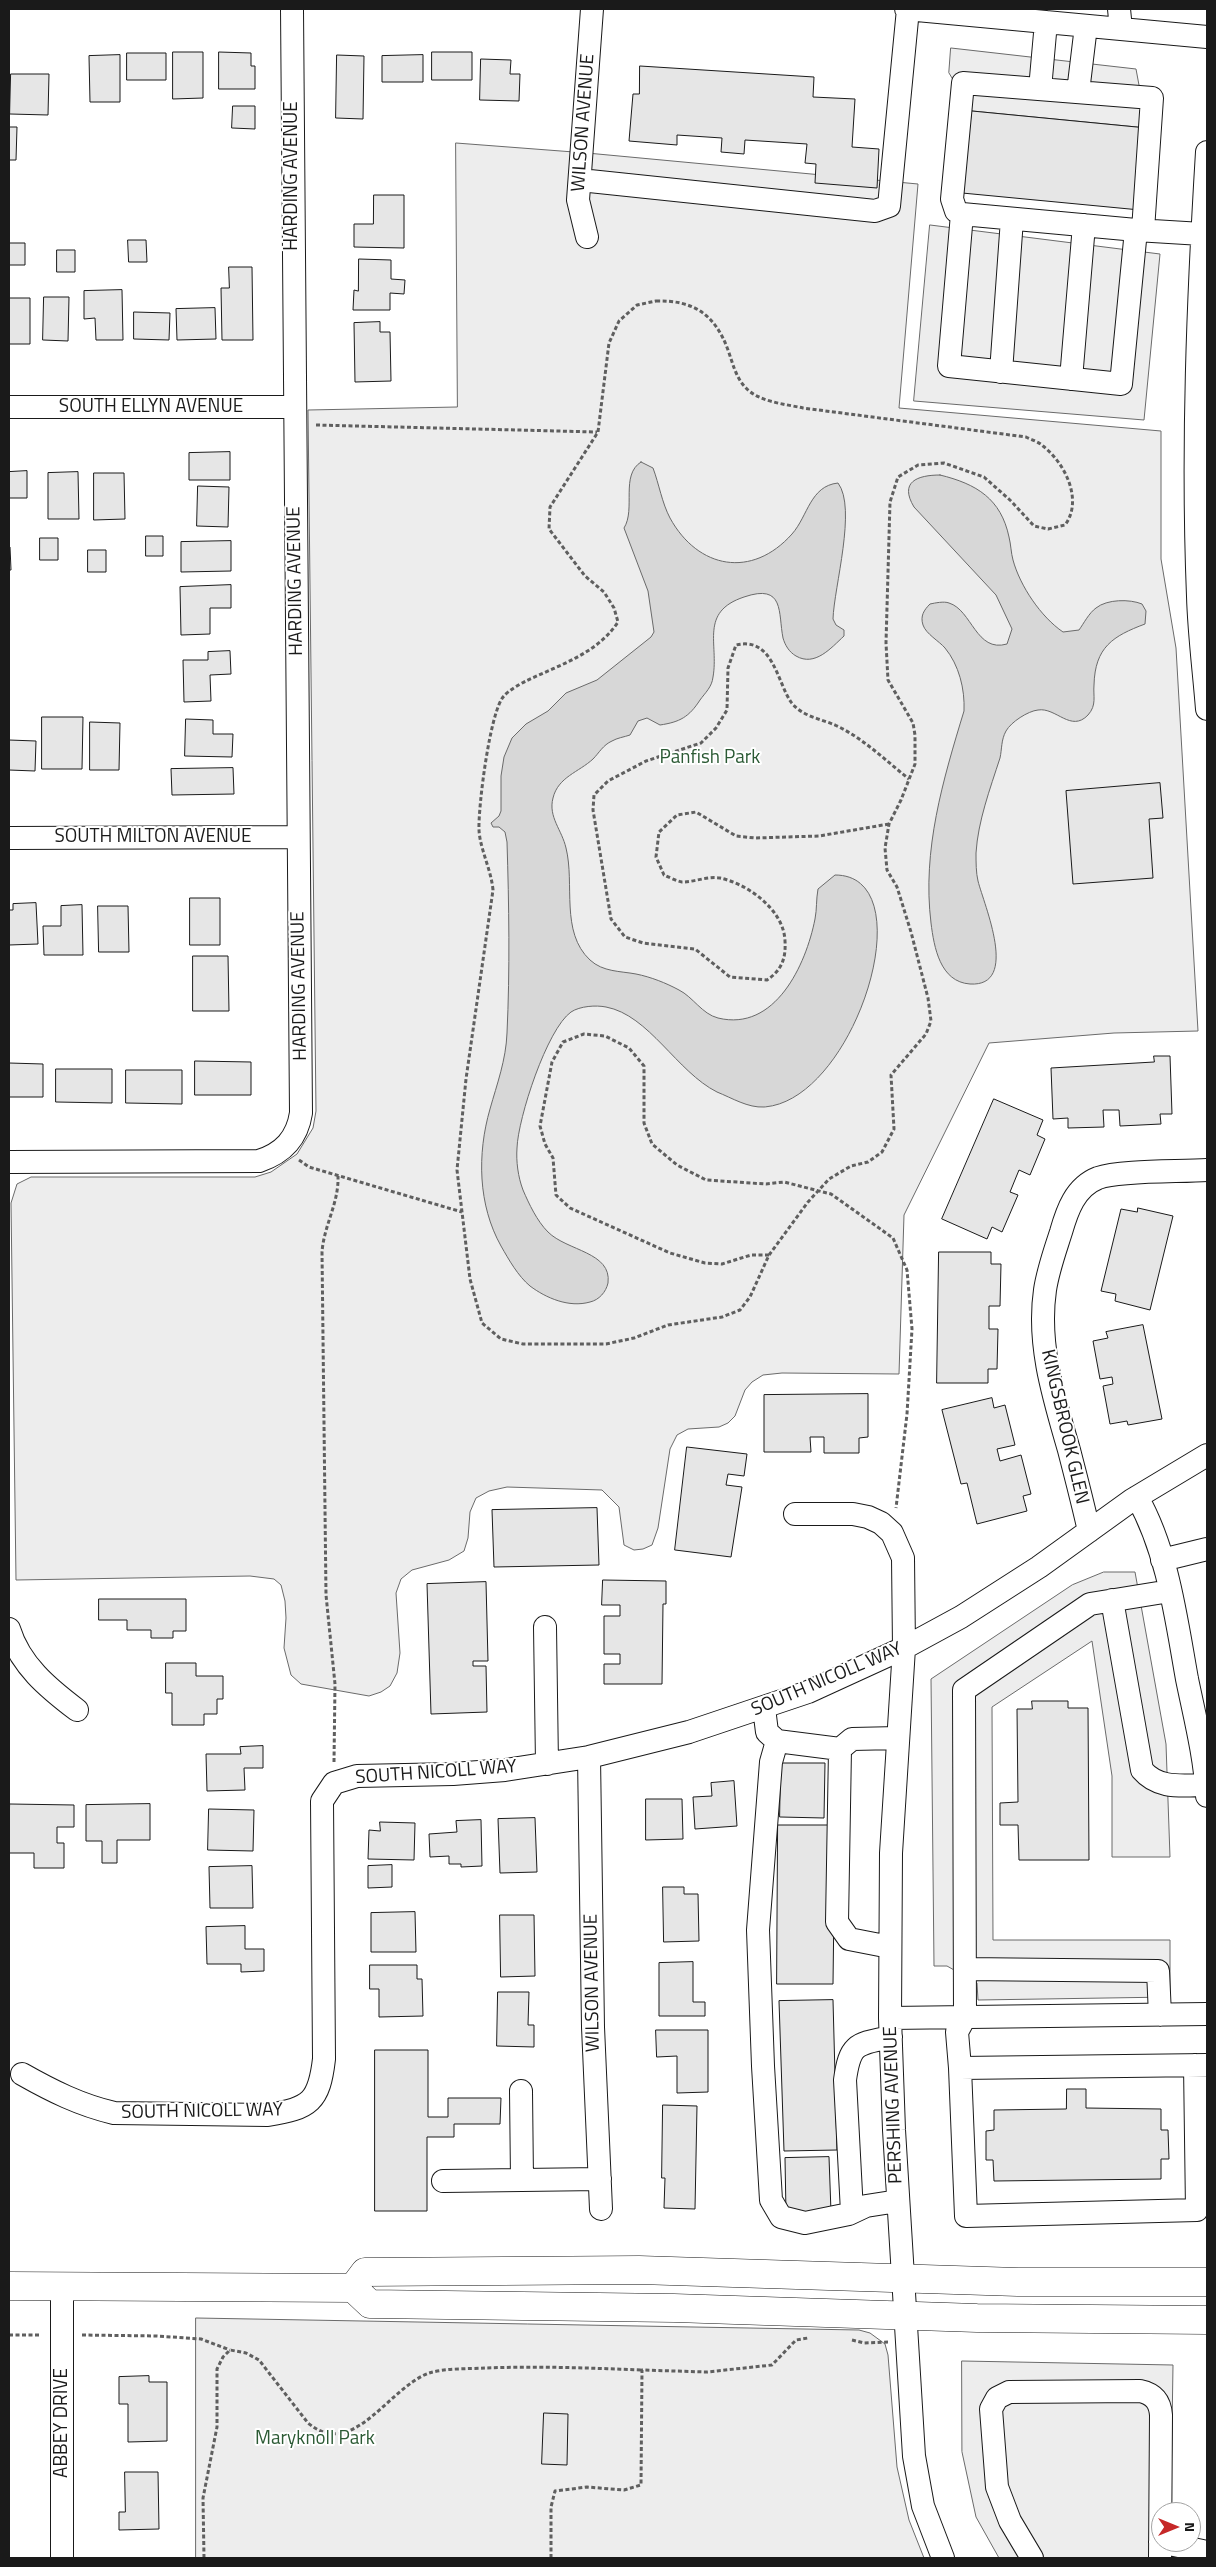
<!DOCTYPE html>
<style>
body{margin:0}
#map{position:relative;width:1216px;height:2567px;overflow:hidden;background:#fff;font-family:"Titillium Web",sans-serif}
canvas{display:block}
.frame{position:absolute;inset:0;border:10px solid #1a1a1a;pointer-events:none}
.north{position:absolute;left:1151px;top:2502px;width:50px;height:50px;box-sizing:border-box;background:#fff;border:1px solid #a3a3a3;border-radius:50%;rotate:90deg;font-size:14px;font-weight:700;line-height:20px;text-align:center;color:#1a1a1a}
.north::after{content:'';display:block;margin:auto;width:18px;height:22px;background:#c62828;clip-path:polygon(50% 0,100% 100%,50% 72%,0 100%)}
</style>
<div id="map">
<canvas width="1216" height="2567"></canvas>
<div class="frame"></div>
<div class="north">N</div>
</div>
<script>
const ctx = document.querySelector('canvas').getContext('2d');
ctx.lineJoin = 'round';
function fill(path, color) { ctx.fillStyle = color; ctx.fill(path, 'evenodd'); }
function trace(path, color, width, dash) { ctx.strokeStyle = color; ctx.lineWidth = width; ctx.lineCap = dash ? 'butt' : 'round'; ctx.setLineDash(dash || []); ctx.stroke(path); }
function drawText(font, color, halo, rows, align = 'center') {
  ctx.font = font + ' "Titillium Web",sans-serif'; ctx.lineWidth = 4; ctx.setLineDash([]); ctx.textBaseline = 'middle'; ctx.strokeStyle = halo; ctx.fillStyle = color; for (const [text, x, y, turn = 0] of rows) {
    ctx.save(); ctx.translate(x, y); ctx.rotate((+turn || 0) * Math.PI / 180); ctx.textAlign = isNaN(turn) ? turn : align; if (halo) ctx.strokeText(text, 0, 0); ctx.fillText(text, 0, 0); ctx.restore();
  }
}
const built = new Path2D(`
 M951,48L1136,69L1147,128L972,111L949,73Z
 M456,143L587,153L918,184L899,408L1161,431V559L1176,648L1198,1031L1114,1033L989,1043L904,1215L899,1374L782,1373L763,1375L752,1382L745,1390L735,1416L728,1423L719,1427L688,1429L677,1435L670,1449L658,1528L652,1545L643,1549L634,1550L624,1545L619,1507L602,1490L507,1487L489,1491L476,1498L470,1512L468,1538L464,1551L449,1560L412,1570L401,1579L396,1593L400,1653L397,1673L390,1686L381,1692L369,1696L301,1684L291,1675L284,1648L286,1618L285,1601L281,1585L274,1579L250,1576L16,1580L11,1203L17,1184L31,1177H255L271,1172L297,1154L313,1128L316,1111L308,410L457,407Z
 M930,225L1160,254L1144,420L914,401Z
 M1104,1572H1135L1166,1744L1170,1857H1112V1776L1092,1641L992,1707L993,1940H1170V1997L978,2000L977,1983L947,1966H934L931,1679L1072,1585Z
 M196,2318L859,2330L870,2333L885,2344L888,2355L897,2467L909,2520L924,2558H196Z
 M962,2361L1173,2365L1170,2558H999L976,2517L962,2452Z`);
fill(built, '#ededed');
trace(built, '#6a6a6a', 1);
const water = new Path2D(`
 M641,462L653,468C659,484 662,503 670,518C698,569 752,579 792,534C808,516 810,486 838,483C857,508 834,587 833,619L836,625L844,630V636C831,648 815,667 796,656C789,652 785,645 783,638C778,613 785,583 744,597C699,612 719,644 713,677C712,687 705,693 700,700C689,717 680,722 660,725L647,718L638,721L630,735C624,737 617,738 612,741C603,745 599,753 593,759C579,772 558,777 553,798C548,817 562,830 566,848C575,884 560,932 590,960C603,972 620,971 636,974C651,977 666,983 679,990C693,997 702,1014 718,1018C775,1032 806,965 815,919C817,909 816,900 818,889L835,875C926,875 855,1101 764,1107C748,1108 732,1098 717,1092C677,1072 649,1015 606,1007C596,1005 580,1006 571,1012C547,1029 518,1118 517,1148C516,1161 518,1177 523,1190C529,1204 537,1221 548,1232C567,1251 612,1252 608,1283C606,1292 599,1300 590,1302C569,1308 546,1298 530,1286C518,1276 509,1260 501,1246C478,1205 477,1154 490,1109C497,1084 506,1060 507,1033C510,970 509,905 507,842L505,832L499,827H493L491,823L499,816L501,811V776L504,757L512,738L526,724L548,711L566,693L597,680L651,637L654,632L648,591L624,528C636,509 620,475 641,462Z
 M940,475C977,484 1001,499 1009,537C1011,545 1011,553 1013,560C1020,586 1041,617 1063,632L1079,630C1084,623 1089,613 1096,608C1107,599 1130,599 1142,604L1146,611L1145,624C1113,636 1095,647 1094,685C1093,696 1097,705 1088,715C1071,733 1056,707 1038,710C1028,711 1011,722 1006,731C1001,740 1002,749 1000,758C990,789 978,821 976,853C976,862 976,873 978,881C984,905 1020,987 970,984C940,982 934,947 931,923C922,850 943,780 964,711C965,689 959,665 945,648C939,641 926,634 923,625C920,616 924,610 930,604C935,603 944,601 949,603C972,610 976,653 1007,644L1012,629L996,595L914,507C899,482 917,475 940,475Z`);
fill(water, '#d7d7d7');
trace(water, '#6a6a6a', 1);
const building = new Path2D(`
 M173,52H203V98L173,99Z
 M219,52L251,53V66H255V89H219Z
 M432,52H472V80H432Z
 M127,53H166V80H127Z
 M120,55V102H90L89,56Z
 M337,55L364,56L363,119L336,118Z
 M423,55V82H382V56Z
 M481,59L511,60L510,74H520L519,101L480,100Z
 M640,66L814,77L813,97L855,99L852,147L879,149L877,188L815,183L816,164L805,163L807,144L745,140L744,154L721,152L722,138L677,135V145L629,141L633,94H639Z
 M11,74H49L48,115L10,114Z
 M233,106H255V129L232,128Z
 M972,111L1147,128L1140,210L962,193Z
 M9,127H17L16,160H9Z
 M374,195H404V248L354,247V224H373Z
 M128,240H146L147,262H129Z
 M9,243H25V265H9Z
 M57,250H75V272H57Z
 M359,259L391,260V279L405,280L404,294L390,293V310H353L354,290L358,291Z
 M229,267H252L253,340H222L221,288H229Z
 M122,290L123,340H96L95,318L84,319V291Z
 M44,297H69L68,341L43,340Z
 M9,298H30V344H9Z
 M215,308L216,339L177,340L176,309Z
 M134,312L170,313L169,340L134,339Z
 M380,322V332H390L391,381L355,382L354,323Z
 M230,452V480H189V453Z
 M27,471V498H9V472Z
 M78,472L79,519H48V473Z
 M94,473H124L125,519L94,520Z
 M198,486L229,487L228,527L197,526Z
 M146,536H163V556H146Z
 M40,538H58V560H40Z
 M231,541V571L181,572V542Z
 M9,547H10L11,570H9Z
 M88,550H106V572H88Z
 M231,585V608H210V634L181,635L180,587Z
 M230,651L231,674L210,675L211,701L184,702L183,660H208V652Z
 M42,717H83L82,769H42Z
 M186,719L213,720V734H233L232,757L185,756Z
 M90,722L120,723L119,770H90Z
 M9,740L36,741L35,771L9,770Z
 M233,768L234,794L172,795L171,769Z
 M1160,783L1163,818L1149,819L1153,878L1073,884L1066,791Z
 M190,898H220V945H190Z
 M36,903L38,944L9,945V910H13V904Z
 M82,905L83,955H44L43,926H61V906Z
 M98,906H128L129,952H99Z
 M193,956H228L229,1011H193Z
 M1154,1056H1170L1172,1114H1160L1161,1124L1120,1126L1119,1110H1103L1104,1127L1068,1128V1118L1053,1119L1051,1068L1154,1062Z
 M195,1061L251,1062V1095H195Z
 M9,1063L43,1064V1097H9Z
 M56,1069H112V1103L56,1102Z
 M126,1070H182V1104L126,1103Z
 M994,1099L1043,1120L1037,1135L1045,1139L1030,1175L1019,1170L1010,1192L1018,1195L1002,1232L992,1227L987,1239L942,1219Z
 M1138,1208L1173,1216L1150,1310L1115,1301L1116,1294L1101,1291L1121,1209L1137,1212Z
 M939,1252H991V1264H1001L1000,1306H989V1329H998L997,1369H988V1383H937Z
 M1143,1325L1162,1419L1128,1425L1127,1421L1110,1424L1103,1386L1113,1384L1112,1377L1100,1379L1093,1341L1108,1338L1106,1332Z
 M868,1394V1437L859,1438V1453H824V1437H810L811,1452H764V1395Z
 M992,1398L994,1408L1005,1405L1015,1445L997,1449L1000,1461L1021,1455L1031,1494L1023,1496L1027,1511L977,1524L967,1483L961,1484L942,1410Z
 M687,1447L747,1454L744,1476L728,1474L726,1485L742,1487L731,1557L675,1550Z
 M597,1508L599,1565L494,1567L492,1510Z
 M603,1580L666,1581V1604H663L662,1684H604V1664H620V1654H604V1616H620V1605H602Z
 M486,1582L488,1661H473V1666H486L487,1712L431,1714L427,1584Z
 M99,1599H186V1631H173V1638H151V1630H127V1620H99Z
 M166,1663H196V1676H223V1699H217V1714H204V1725H172V1693H166Z
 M1032,1701H1068V1708H1088L1089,1860H1019L1018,1825H1000V1803L1018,1802L1017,1709H1032Z
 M263,1746V1768H244L245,1790L207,1791L206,1754H241L240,1747Z
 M781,1763H825L824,1818L780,1817Z
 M734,1781L737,1826L695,1829L693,1797L712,1796L711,1783Z
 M646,1799H682L683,1839L646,1840Z
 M10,1804L74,1805V1827H57V1843H64V1868H34V1853H9Z
 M150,1804V1840H117V1863H102V1841H86V1805Z
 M209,1809L254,1810L253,1851L208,1850Z
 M535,1818L537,1872L500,1873L498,1819Z
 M481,1820L482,1866L461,1867V1864H449V1856L430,1857L429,1834L457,1832L456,1821Z
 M380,1822L415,1823L414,1860L368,1859L369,1830L380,1831Z
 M778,1825H835L833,1984H777Z
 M392,1865V1887L368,1888V1866Z
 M252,1866L253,1908H210L209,1867Z
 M663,1887H684V1894H698L699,1941L664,1942Z
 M415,1912L416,1952H371V1913Z
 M500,1915H534L535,1976L501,1977Z
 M245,1926V1949H264V1971L241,1972V1964H207L206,1927Z
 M693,1962V2002H705V2016H659V1963Z
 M370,1965H417V1979H422L423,2016L379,2017V1989H370Z
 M498,1992H529L528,2025H534V2047L497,2046Z
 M833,2000L837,2150L784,2151L779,2001Z
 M656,2030H708V2092L677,2093V2056L657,2057Z
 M375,2050H428V2117H448V2098H501L500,2124H454V2137H427V2211H375Z
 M1067,2089H1086V2108L1161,2109V2130H1168L1169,2159H1161V2179L994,2181L993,2160H986V2131L994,2130V2110L1066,2109Z
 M663,2105L697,2106L695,2209L664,2208L665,2178H662Z
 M829,2157L831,2212L786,2213L785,2158Z
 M149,2376V2382H167V2441L128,2442V2404H119V2377Z
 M544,2413L568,2414L567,2465L542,2464Z
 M125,2472H158L159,2529L119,2530V2512H125Z`);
fill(building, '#e6e6e6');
trace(building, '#1a1a1a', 1);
const minor = new Path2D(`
 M906,9L1207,37
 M1119,9L1121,29
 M1040,89L1046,22
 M1078,92L1086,26
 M1207,152C1198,299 1192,448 1198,596C1199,633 1204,671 1207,709
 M580,180L875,211L889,206L908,9
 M962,214L956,211L952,199L963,83L1152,98L1143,230
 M1136,230L962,214L949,366L1121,384L1136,230L1202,234
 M587,237L578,200L592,9
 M1001,372L1012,219
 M1071,379L1084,225
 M9,407H294
 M9,838L298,837
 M9,1162L259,1161C283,1153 297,1139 301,1113L292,9
 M1137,1497C1168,1552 1176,1618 1187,1679C1195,1718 1205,1757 1207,1796
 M795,1514H853L868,1517L881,1523L892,1533L903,1558L904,1648L891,1853L890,2018L894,2130L914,2456L923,2506L943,2558
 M1089,1531C1083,1504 1076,1477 1069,1450C1054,1398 1037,1345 1045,1290C1048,1270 1055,1251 1061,1232C1067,1211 1075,1187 1098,1178C1121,1170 1180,1172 1207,1170
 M1162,1560L1207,1549
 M1170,1591L1090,1604L964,1690L965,2017L957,2032L960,2068L1207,2065
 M1112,1600L1142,1770C1159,1790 1183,1785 1207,1785
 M545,1627L547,1764
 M9,1629C20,1665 48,1688 77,1710
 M764,1708L767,1732L777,1741L840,1749
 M777,1741L771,1762L758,1930L763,2066L771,2200L781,2217L805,2223L849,2214L866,2206L898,2201
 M589,1757L593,2027L601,2209
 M890,1947L849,1939L837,1922L840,1749L852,1739L898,1738
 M965,1969L1158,1971L1160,2015
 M890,2018L1207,2014
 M960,2068L966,2216L1197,2210L1195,2065
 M22,2074C52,2091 80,2105 114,2113L268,2115C310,2108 319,2102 324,2059L322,1801L334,1783L357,1776L453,1774L505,1770L589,1757L689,1732L808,1692L904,1648L961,1617L1039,1567L1132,1500L1207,1455
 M521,2091L522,2180
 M443,2181L600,2179
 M852,2212L845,2080C850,2043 857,2044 891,2037
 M62,2287V2558
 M1160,2542L1207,2552
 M1032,2558L1010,2521L997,2487L991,2409L997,2398L1009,2392L1140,2391C1154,2394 1160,2402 1161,2415L1160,2558`);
const major = new Path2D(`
 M9,2286L353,2288L370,2304L674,2308L977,2318L1207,2320
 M353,2288L365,2272L639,2270L1018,2282H1207`);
trace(minor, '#1a1a1a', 24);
trace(major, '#1a1a1a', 29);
trace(new Path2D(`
 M656,301C693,300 715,314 728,350C733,364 736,378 746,388C759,402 785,404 803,408L1026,437C1032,440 1039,442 1043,446C1066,464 1083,501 1065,525L1048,529L1034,526L1011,501L984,477L944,463L918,465L898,477L890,502L886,643L888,680L913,723L915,735V764L901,800L889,824L885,848L887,870L897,887L911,932L928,998L931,1021L926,1034L891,1075L894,1129L882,1152L868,1162L851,1166L829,1179L808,1202L769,1255L750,1297L740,1310L722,1317L668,1325L634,1338L606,1344H523L501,1339L482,1323L470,1279L457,1170L466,1079L493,890C491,869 480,849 479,830C478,808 490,710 504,696C509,690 520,684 526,681C559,665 597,654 618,622L614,608L604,592L585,576L549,529L550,507L598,432L609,343L619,321L637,305Z
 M316,425L597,432
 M889,824L819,836L755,838L736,836L696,812L677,815L659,832L656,857L664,875C669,877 676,881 682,882C695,882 707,876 720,878C748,884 784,910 785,941C786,958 782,970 767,980L730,977L695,949L643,943L625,937L611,919L593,810L594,795L608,781L646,761L701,743L716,728L727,710L728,668L736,645C773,636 777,682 791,702C801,716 821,719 835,725C863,738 885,760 909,779
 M299,1160L309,1167L462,1212
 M769,1255H751L722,1264L705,1263L670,1253L570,1208L556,1195L553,1158L545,1144L540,1126L552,1062L563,1042L584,1034L605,1036L629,1048L644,1066V1123L652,1144L677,1165L706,1180L766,1184L784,1182L831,1194L893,1238L907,1270L912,1329L907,1414L896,1508
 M334,1762L335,1684L326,1595L322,1252C324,1225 339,1203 338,1176
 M9,2335H41
 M82,2335L157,2336L201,2339L230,2350
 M852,2340L864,2343L888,2342
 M204,2558L203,2498L217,2427V2369L223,2357L230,2350L246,2353L259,2360L308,2423C353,2461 388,2388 429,2373C445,2368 469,2369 486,2368C538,2366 590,2368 642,2370
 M551,2558V2507L555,2491L587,2487L624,2490L641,2485L642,2370L707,2372L772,2365L796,2340L808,2338`), '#5f5f5f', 3, [4, 2.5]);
trace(minor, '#fff', 22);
trace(major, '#fff', 28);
drawText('19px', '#1a1a1a', '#fff', [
 ["WILSON AVENUE",584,123,-86],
 ["HARDING AVENUE",292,176,-90],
 ["SOUTH ELLYN AVENUE",151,407],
 ["HARDING AVENUE",296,581,-91],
 ["SOUTH MILTON AVENUE",153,837],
 ["HARDING AVENUE",300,986,-91],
 ["KINGSBROOK GLEN",1064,1427,77],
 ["SOUTH NICOLL WAY",827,1680,-23],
 ["SOUTH NICOLL WAY",436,1773,-4],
 ["WILSON AVENUE",593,1983,-91],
 ["PERSHING AVENUE",894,2105,-92],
 ["SOUTH NICOLL WAY",202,2112,-1],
 ["ABBEY DRIVE",62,2423,-90]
]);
drawText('19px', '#2b5a34', '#fff', [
 ["Panfish Park",710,758],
 ["Maryknoll Park",315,2439]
]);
</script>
